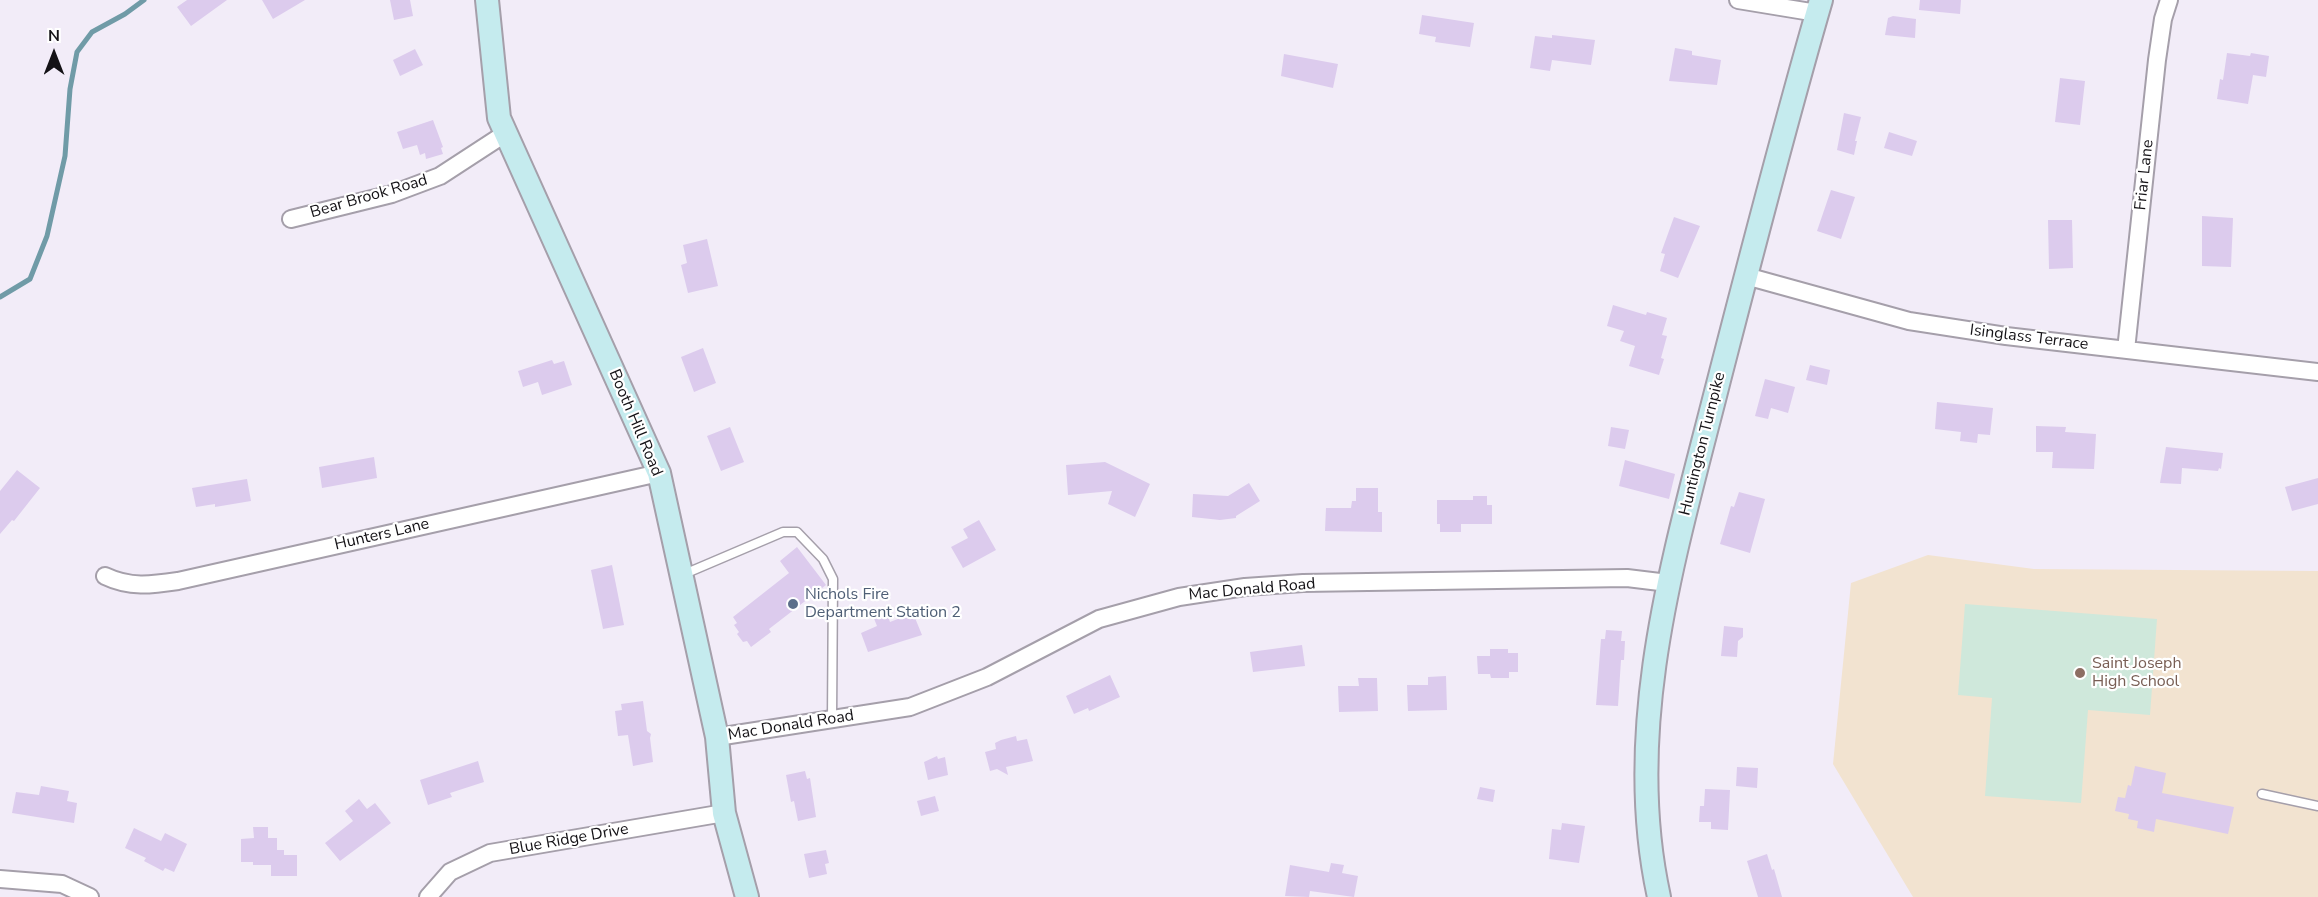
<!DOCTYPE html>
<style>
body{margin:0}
#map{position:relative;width:2318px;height:897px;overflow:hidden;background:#f2ecf8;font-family:"Nunito Sans",sans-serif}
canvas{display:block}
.north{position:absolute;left:24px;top:24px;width:60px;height:60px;-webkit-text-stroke:4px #fff;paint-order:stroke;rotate:0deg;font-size:16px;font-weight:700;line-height:24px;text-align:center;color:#141216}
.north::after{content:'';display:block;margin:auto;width:21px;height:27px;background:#141216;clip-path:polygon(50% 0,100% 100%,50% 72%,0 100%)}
</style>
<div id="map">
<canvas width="2318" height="897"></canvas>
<div class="north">N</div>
</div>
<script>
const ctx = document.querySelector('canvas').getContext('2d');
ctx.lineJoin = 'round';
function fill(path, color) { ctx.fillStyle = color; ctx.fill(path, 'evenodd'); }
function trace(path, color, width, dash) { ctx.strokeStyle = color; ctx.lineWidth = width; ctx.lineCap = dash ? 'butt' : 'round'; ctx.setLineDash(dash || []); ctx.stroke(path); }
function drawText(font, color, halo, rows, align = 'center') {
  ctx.font = font + ' "Nunito Sans",sans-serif'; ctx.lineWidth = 4.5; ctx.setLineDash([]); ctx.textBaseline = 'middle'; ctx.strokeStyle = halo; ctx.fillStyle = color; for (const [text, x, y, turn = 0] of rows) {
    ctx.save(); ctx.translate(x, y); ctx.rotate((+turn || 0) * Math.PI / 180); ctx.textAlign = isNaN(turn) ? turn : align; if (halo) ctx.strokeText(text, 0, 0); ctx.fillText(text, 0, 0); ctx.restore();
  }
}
fill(new Path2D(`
 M1928,555L2034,569L2318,571V897H1913L1833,764L1851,583Z`), '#f2e3d0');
fill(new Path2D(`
 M1965,604L2157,619L2150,715L2088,710L2081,803L1985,796L1992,698L1958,695Z`), '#cfe8db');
trace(new Path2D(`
 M0,297L30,279L47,236L65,156L70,89L77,52L92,32L125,14L144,0`), '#709ba7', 5);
fill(new Path2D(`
 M187,0H227L191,26L177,7Z
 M262,0H305L273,19Z
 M390,0H410L413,16L394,20Z
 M1920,0H1961L1960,14L1919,10Z
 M1422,15L1474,23L1470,47L1435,42L1436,37L1419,34Z
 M1893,16L1916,19L1915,38L1885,35L1888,18Z
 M1552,35L1595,40L1591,65L1552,60L1550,71L1530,68L1535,36L1552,38Z
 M1675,48L1692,51V55L1721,60L1717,85L1669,81Z
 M415,49L423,65L400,76L393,60Z
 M2227,53L2250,56L2251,53L2269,56L2266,77L2253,75L2248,104L2217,99L2220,79L2223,80Z
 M1284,54L1338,64L1333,88L1281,76Z
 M2060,78L2085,81L2080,125L2055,122Z
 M1844,113L1861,117L1855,141H1857L1854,155L1837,150Z
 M433,120L443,147L441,148L443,154L426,159L425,153L420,155L417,145L403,149L397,132Z
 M1889,132L1917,141L1912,156L1884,148Z
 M1831,190L1855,197L1841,239L1817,231Z
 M2202,216L2233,218L2231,267L2202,266Z
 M1674,217L1700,226L1678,278L1660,271L1665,254L1661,253Z
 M2048,220H2072L2073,268L2049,269Z
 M707,239L718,286L688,293L681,265L687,263L683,245Z
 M1613,305L1646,315L1647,312L1667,318L1662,335L1667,336L1661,358L1664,359L1659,375L1629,366L1635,346L1620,341L1624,331L1607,326Z
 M703,348L716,383L694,392L681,357Z
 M552,360L554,364L564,361L572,385L542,395L538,382L523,387L518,371Z
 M1810,365L1830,370L1827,385L1806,380Z
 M1765,379L1795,387L1788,413L1771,408L1768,419L1755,416Z
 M1937,402L1993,408L1990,435L1978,434L1977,443L1960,441L1961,432L1935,429Z
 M2036,426L2066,427L2065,432L2096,434L2094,469L2052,468L2053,452H2036Z
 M730,427L744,462L721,471L707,436Z
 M1611,427L1629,430L1625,449L1608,446Z
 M2166,447L2223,453L2221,469L2219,468L2218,471L2182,468L2181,484L2160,483Z
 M374,457L377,478L322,488L319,467Z
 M1625,460L1675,474L1669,499L1619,486Z
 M1105,462L1150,484L1135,517L1108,504L1112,491L1068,495L1066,465Z
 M17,470L40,488L14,521L12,520L0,534V491Z
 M2318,478V504L2292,511L2285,487Z
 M247,479L251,501L215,507V504L196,507L192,488Z
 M1249,483L1260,501L1236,516V518L1220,520L1192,517L1193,494L1228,496Z
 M1356,488H1378V512H1382V532L1325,531L1326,508H1351L1352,501H1356Z
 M1739,492L1765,499L1750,553L1720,544L1731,506L1734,507Z
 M1473,496H1487V505H1492V524H1461V532H1440V524H1437V500H1473Z
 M979,520L996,550L963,568L951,547L968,538L963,529Z
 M797,547L826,585L769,629L771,632L751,647L747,641L743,642L737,634L739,632L734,625L737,623L733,617L789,573L780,561Z
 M612,565L624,625L603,629L591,570Z
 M886,611L890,622L913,613L922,635L868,652L861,633L877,626L873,616Z
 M1724,626L1743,628V637L1738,641L1737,657L1721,656Z
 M1606,630L1622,631L1621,641H1625L1624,660H1621L1618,706L1596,705L1601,639H1605Z
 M1302,645L1305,666L1253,672L1250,652Z
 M1490,649H1508V653H1518V672H1509V678H1491L1490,674H1478L1477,656H1490Z
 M1110,675L1120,697L1089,711L1088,708L1074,714L1066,696Z
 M1446,676L1447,710L1408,711L1407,685H1428V677Z
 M1358,678H1377L1378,711L1339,712L1338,686H1359Z
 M643,701L647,731L651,734L650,738L653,762L633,766L628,735L618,736L615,711L622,710L621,704Z
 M1016,736L1017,741L1027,739L1033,761L1006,767L1008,775L997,769L990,771L985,752L996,749L995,743L1001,740Z
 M937,756L938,759L945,757L948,775L928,780L924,762Z
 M478,761L484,782L450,793L452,797L428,805L420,780Z
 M2135,766L2166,773L2162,793L2234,807L2228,834L2156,819L2154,832L2137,828L2138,821L2128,819L2129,814L2115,811L2118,797L2125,798L2128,785L2131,786Z
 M1737,767L1758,768L1757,788L1736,786Z
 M805,771L807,779L810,778L816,817L798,821L794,801L791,802L786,775Z
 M41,786L69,791L67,801L77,803L74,823L12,813L16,792L39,795Z
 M1480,787L1495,790L1493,802L1477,799Z
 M1705,789L1730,790L1728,830L1711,829V822H1699L1700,806H1704Z
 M935,796L939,811L921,816L917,801Z
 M359,799L367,809L375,803L391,823L340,861L325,843L353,821L345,811Z
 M1562,823L1585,826L1579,863L1549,859L1552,829L1561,830Z
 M253,827H268V838H277V850H284V855H297V876H271V865H253V862H241V839L254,838Z
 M134,828L161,841L165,833L187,844L174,872L165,868L163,871L144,861L146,858L125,848Z
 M826,850L829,863L825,864L827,874L809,878L804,854Z
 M1767,854L1772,870L1774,869L1782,897H1758L1747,861Z
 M1331,863L1344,865L1342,873L1358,876L1354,897L1310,891L1309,897L1285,896L1290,865L1329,872Z`), '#dccbed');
const lane = new Path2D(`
 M682,575L783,532H797L823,559L833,579L832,719
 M2262,794L2318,806`);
const street = new Path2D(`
 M1738,0L1817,13
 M291,219L392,194L440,176L506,133
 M1746,276L1909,321L2006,336L2318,372
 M2126,350L2157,60L2163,19L2169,0
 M105,576C130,588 151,585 178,581L659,473
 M717,737L910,707L987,677L1099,619L1179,597L1245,587L1303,583L1627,578L1668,583
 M0,879L62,884L90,897
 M428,897L450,872L490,853L724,813`);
const secondary = new Path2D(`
 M487,0L499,118L659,473L717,737L724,813L747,897
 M1659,897C1621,725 1676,550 1718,384C1751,256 1784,127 1821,0`);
trace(lane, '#a59faa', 11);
trace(street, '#a59faa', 20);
trace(secondary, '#a59faa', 26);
trace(lane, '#fff', 8);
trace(street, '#fff', 16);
trace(secondary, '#c5ebee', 22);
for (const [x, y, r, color] of [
 [793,604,6,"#5c6f8a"],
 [2080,673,6,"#8d6e63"]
]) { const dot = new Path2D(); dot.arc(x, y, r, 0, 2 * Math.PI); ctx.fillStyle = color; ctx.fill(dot); trace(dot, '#fff', 2); }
drawText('16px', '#141216', '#fff', [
 ["Friar Lane",2145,175,-84],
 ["Bear Brook Road",369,197,-16],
 ["Isinglass Terrace",2029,338,7],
 ["Booth Hill Road",635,423,67],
 ["Huntington Turnpike",1703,444,-76],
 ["Hunters Lane",382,535,-13],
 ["Mac Donald Road",1252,590,-5],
 ["Mac Donald Road",791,726,-9],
 ["Blue Ridge Drive",569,840,-10]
]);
drawText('16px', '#4e5e75', '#fff', [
 ["Nichols Fire",805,595],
 ["Department Station 2",805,613]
], 'left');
drawText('16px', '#785e54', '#fff', [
 ["Saint Joseph",2092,664],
 ["High School",2092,682]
], 'left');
</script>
